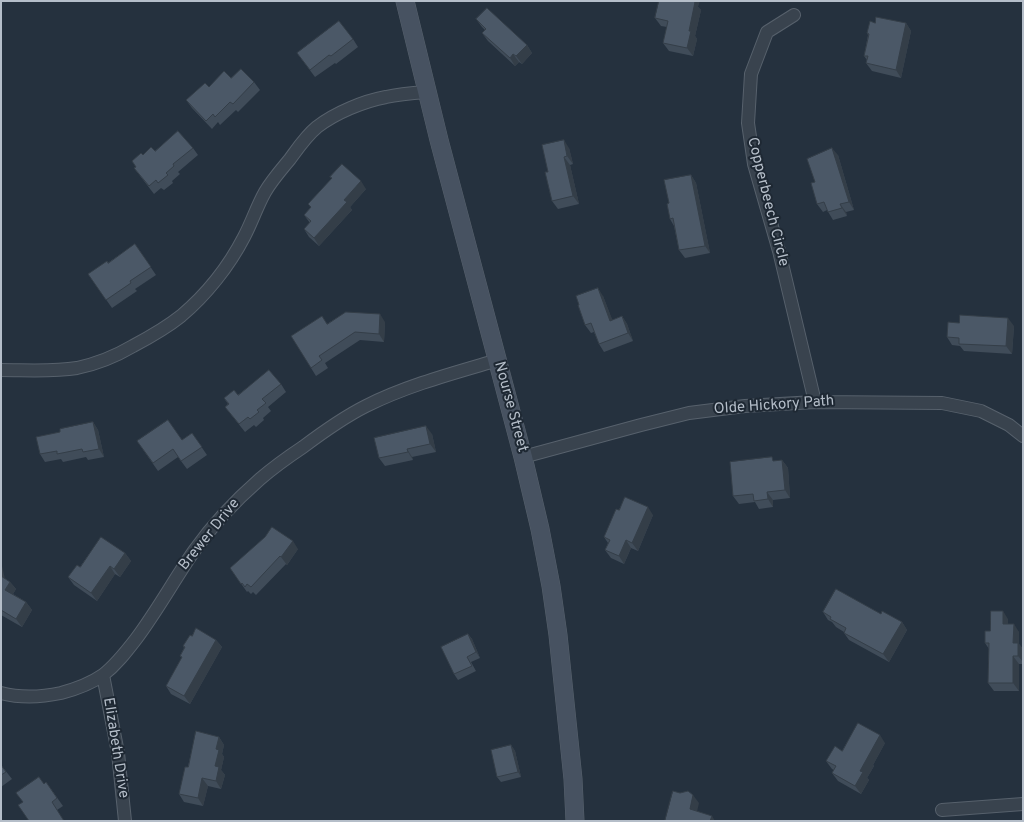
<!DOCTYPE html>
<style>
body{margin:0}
#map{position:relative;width:1024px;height:822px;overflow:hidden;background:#25313e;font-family:Overpass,sans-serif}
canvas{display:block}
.frame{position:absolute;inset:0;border:2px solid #b5bec9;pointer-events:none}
</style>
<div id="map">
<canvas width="1024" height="822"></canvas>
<div class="frame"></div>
</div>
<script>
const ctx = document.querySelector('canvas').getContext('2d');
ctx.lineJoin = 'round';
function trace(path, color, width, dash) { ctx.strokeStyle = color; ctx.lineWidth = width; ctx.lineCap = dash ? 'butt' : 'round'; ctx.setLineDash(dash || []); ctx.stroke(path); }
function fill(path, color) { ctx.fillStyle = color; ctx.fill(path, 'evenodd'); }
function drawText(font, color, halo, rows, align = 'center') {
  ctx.font = font + ' Overpass,sans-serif'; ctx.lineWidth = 4; ctx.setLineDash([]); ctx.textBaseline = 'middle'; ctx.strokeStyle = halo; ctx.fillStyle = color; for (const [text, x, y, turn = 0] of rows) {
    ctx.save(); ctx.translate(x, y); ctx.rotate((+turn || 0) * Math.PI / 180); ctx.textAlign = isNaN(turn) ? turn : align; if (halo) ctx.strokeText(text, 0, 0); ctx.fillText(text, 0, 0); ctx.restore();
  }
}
const street = new Path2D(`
 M794,15L767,32L751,74L748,123L754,164L779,251L815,402
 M1,370C26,370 52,372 77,368C96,364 116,356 133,346C150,337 166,328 181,316C206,295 229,266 244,237C252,222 257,206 265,192C272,180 281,170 290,159C298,148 306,136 317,127C335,113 364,101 386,97C399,94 413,93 427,92
 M523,457L641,425L689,413L745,406L815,402L942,403L981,411L1009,425L1023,436
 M103,675L118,753L125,821
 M1,693C20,698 42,697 61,693C76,689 90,684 103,675C116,665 126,652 136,639C157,611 174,580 194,551C213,524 236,500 260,479C274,467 288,457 303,447C323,432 344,417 366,406C408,385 454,373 498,360
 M942,810L1023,804`);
const secondary = new Path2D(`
 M405,1L439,140L523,457L540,529L551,586L558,635L573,779L575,821`);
trace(street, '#57616c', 14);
trace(secondary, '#57616c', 19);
trace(street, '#39434e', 12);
trace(secondary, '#475261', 18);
fill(new Path2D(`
 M698,7L701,10L695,36L697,39L693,56L669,51L663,43L667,27L661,26L655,18Z
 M476,19L527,45L532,53L522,64L519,62L515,66L488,41L482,33L485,30L482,27Z
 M875,23H906L911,31L901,78L872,71L866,63L867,60L864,56L868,35L867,33Z
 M353,39L358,47L336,64L335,63L315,77L297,53Z
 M231,78L254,82L260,90L238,112L236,110L220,125L218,122L212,129L192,108L186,100L209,87Z
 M193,148L198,155L178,172L180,174L172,181L173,183L164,190L161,188L154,194L134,168L136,167L132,161L143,155L155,151Z
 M569,148L573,164L570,165L579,204L558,209L552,201L548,172Z
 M838,155L854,210L846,212L847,216L833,220L827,210L823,212L817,204L815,182Z
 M691,175L696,183L710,253L685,258L679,250L674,226L670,219L669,203Z
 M330,177L366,189L350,207L352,210L319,246L309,237L304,229L310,223L304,215L311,208L308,204L332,179Z
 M135,244L156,275L135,289L137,291L112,308L88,274L108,263Z
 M603,296L612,320L622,316L627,324L633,341L604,352L599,344L594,332L591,333L585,325Z
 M385,322L384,342L360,340L325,363L328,368L316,376L311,368L327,324Z
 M959,323L1014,326L1012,354L964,351L960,346L952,345L947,337Z
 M281,384L286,392L268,407L271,411L263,418L264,420L256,427L254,425L245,432L225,407L228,404L224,398Z
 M93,422L98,430L104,457L88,460L86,457L63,462L61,459L45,462L40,454L60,432Z
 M192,433L207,455L187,469L178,457L158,471L137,441L182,440Z
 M432,434L436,452L412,457L413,460L385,466L379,458Z
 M782,460L788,468L790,498L773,500V507L759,509L755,502L739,504L733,496L775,461Z
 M619,510L653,515L638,551L631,548L624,564L611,558L605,550L608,543L604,537Z
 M298,549L287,565L286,564L256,595L253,592L251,594L248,591L247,592L230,568Z
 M125,553L131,561L120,577L115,574L97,601L74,585L68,577L80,567Z
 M1,565L4,578L10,582L16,589L13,594L26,602L32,610L22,627L1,615Z
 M823,612L881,614L902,622L907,630L889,662L849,640L844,633V632L836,627L832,622L828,620Z
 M1008,619V624L1019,632V644L1023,649V664H1019V691H994L988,683L989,649L985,643L990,631Z
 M468,634L472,639L480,658L471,662L476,671L458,680L454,674Z
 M192,636L216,640L222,647L190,704L171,694L166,686L182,658L180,656L184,648L183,646Z
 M219,737L224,745L222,754L224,757L221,770L225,775L221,789L208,786L203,806L184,802L179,794L188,767Z
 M885,743L873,765L874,766L867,778L869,780L861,794L838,781L832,773L834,770L832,769L826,761L842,751Z
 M511,745L515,751L521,777L501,782L497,777Z
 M1,765L12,779L1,787Z
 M46,782L63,806L57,810L23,802Z`), '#404c59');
fill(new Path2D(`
 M692,1H700L698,7L701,10L695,36L697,39L693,56L687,48Z
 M906,23L911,31L901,78L896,70Z
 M527,45L532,53L522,64L516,56Z
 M513,54L519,62L515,66L510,58Z
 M564,140L569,148L573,164L567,156Z
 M832,148L838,155L854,210L849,202Z
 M564,157L570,165L579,204L573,196Z
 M691,175L696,183L710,253L705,246Z
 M361,181L366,189L350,207L352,210L319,246L314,238L344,200Z
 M840,204L846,212L847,216L842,208Z
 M598,288L603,296L616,329L610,321Z
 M380,314L385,322L384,342L379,334Z
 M622,316L627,324L633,341L628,333Z
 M1008,318L1014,326L1012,354L1006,346Z
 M93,422L98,430L104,457L99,449Z
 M426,426L432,434L436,452L430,444Z
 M407,449L412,457L413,460L408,452Z
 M782,460L788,468L790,498L785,490Z
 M767,492L773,500V507L768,499Z
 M648,507L653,515L638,551L632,543Z
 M626,540L631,548L624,564L619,556Z
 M293,541L298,549L287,565L281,557Z
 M125,553L131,561L120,577L114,569Z
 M1,565L2,566L6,583L1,577Z
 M110,566L115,574L97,601L91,593Z
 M10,582L16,589L11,597L5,590Z
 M26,602L32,610L22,627L16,619Z
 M1003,611L1008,619V632L1003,624Z
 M902,622L907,630L889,662L883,654Z
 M1014,624L1019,632V644L1023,649V662L1018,656L1013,643Z
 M468,634L472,639L480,658L476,652Z
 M216,640L222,647L190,704L184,696Z
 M1013,656L1019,664V691L1013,683Z
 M880,735L885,743L873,765L874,766L867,778L869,780L861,794L855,786L860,771Z
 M219,737L224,745L222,754L224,757L221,770L225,775L221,789L216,781L215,766L216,749Z
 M511,745L515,751L521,777L518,772Z
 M202,778L208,786L203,806L198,798Z
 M693,795L699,803L696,816L690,809Z
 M712,816L715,821H710Z`), '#343e48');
const building = new Path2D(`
 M659,1H692L695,2L689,31H691L687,48L663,43L668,21L655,18Z
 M487,8L527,45L516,56L513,54L510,58L482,33L486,29L476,19Z
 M876,17L906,23L896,70L866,63L868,56H864L869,34L867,33L870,21L875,23Z
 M339,21L353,39L331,56L329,55L310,70L297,53Z
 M241,69L254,82L233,104L230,102L215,117L213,114L206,121L186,100L205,83L209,87L224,71L231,78Z
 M178,131L193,148L173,164L174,166L166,173L168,175L158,183L156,180L149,186L134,168L136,167L132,161L141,153L143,155L151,147L155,151Z
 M564,140L567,156L564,157L573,196L552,201L545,172H548L542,145Z
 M832,148L849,202L840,204L842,208L828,212L824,202L817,204L811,183L815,182L807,159Z
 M342,164L361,181L344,200L347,202L314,238L304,229L311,221L304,215L311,207L308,204L332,178L330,177Z
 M691,175L705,246L679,250L673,218L670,219L667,204L669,203L664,180Z
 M135,244L151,267L130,281L131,283L106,300L88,274L107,261L108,263Z
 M598,288L610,321L622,316L628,333L599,344L591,323L585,325L578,305H579L576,296Z
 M346,312L380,314L379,334L355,332L319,356L322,360L311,368L291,336L322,316L327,324Z
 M960,315L1008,318L1006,346L959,344V338L947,337L948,322L959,323Z
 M269,370L281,384L262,399L266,403L257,410L259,412L250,419L248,417L239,424L225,407L229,404L224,398L234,390L238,395Z
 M168,420L182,440L192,433L202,447L181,461L173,449L153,463L137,441Z
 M93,422L99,449L83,452L82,449L57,454V451L40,454L36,437L60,432V429Z
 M426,426L430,444L407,449L408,452L379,458L374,438Z
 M772,457L773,461L782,460L785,490L767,492L768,499L754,501L753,494L733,496L730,462Z
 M625,497L648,507L632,543L626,540L619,556L605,550L610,540L604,537L616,509L619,510Z
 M272,527L293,541L281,557L280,556L251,587L247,584L245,587L242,583L241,584L230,568L265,537Z
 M101,537L125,553L114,569L110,566L91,593L68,577L77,565L80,567Z
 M1,576L10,582L5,590L26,602L16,619L1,610Z
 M836,589L881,614L882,611L902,622L883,654L844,633L846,628L830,619L831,617L823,612Z
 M991,611H1003V624H1014L1013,643H1018V656H1013V683H988L989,643H985V631H990Z
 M196,628L216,640L184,696L166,686L182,657L180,656L185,647L183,646L190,635L192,636Z
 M468,634L476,652L467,657L472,666L454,674L441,647Z
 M858,723L880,735L860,771L863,772L855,786L832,773L836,766L826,761L835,746L842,751Z
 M196,731L219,737L216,749L219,750L215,766L219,767L216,781L202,778L198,798L179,794L185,767H188Z
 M511,745L518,772L497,777L491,750Z
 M1,765L6,772L1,775Z
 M39,777L44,784L46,782L57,798L52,802L64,821H29L18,805L23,802L16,793Z
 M673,791L680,793L688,791L693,795L690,809L712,816L710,821H665Z`);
fill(building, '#4b5867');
trace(building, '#343e48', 1);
drawText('15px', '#b5bec9', '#1e2833', [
 ["Copperbeech Circle",767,202,76],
 ["Olde Hickory Path",774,406,-4],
 ["Nourse Street",510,407,75],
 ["Brewer Drive",210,535,-51],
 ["Elizabeth Drive",115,748,81]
]);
</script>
